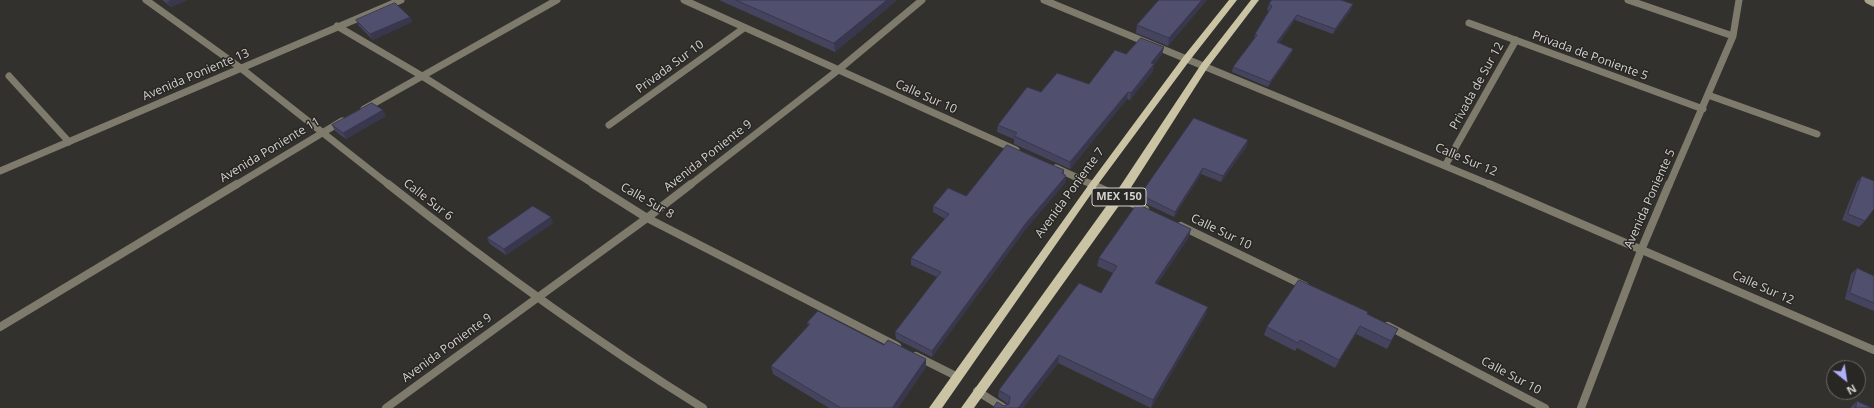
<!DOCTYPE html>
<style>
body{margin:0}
#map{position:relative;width:1874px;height:408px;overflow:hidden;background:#32312d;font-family:"Open Sans",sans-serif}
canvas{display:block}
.north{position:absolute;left:1826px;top:360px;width:40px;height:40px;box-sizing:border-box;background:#282723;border:1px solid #6c6b67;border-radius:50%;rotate:150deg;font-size:11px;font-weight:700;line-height:16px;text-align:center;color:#d2d1ce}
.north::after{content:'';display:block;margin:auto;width:14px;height:18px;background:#b0aefa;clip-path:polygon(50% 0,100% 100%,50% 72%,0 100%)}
</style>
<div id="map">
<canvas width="1874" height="408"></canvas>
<div class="north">N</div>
</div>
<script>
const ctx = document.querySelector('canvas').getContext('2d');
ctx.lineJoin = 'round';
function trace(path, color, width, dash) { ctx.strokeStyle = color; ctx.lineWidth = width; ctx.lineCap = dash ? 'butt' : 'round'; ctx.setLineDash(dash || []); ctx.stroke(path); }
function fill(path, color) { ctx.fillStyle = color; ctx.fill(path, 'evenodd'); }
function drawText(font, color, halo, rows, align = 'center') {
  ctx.font = font + ' "Open Sans",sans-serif'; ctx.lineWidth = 3; ctx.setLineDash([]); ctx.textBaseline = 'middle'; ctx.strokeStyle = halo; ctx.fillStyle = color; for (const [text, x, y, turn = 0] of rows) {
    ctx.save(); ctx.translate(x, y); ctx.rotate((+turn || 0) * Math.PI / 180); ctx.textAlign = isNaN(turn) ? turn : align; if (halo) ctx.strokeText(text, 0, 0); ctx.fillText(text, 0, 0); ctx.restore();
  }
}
trace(new Path2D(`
 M146,0L242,69L389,185
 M684,0L1016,150
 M1044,0L1491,185
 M1628,0L1733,36
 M1469,23L1703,109
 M337,26L422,76L595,185
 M9,76L69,142
 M1708,95L1817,134
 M364,109L557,0
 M609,125L744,28
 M1446,164L1516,40
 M1056,168L1093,185
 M0,171L401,0
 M236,185L342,121
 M690,185L837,71L922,0
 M1669,185L1733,36L1739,0`), '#7e7b6c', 7);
trace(new Path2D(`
 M388,184C489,264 593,340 703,408
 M593,184L647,218L897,346
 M1091,184L1145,209
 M1489,184L1874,350
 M1181,226L1305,286
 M1388,326L1545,408
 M0,327L237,184
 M916,356L956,376
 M977,391L1004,408
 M386,408L647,218L691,184
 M1581,408L1642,248L1669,184`), '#7e7b6c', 8);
trace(new Path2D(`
 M1868,0L1874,3`), '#a9a48c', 7);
fill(new Path2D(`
 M1229,0H1237L1190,60L1096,187L942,408H929L1090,183L1184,56Z
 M1251,0H1259L1208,67L1123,200L974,408H961L1115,194L1202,63Z`), '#cac4a4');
fill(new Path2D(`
 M162,0H187L171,7Z
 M719,0H897L835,52Z
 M1207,0L1168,46L1136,33L1137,25Z
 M1269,4L1351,10L1333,34L1295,20L1279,43L1293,49L1291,54L1268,87L1232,72L1233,67L1254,39L1255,34L1269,11L1267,10Z
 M410,17L412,22L373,40L359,26L356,20Z
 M1164,47L1162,54L1154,65L1153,71L1130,100L1127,99L1070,169L1014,144V139L997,132L998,125L1041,92L1089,84L1126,54Z
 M386,116L346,139L335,131L332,125Z
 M1247,146L1221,182L1201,174L1174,217L1142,202V197L1143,191Z
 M1064,170V174L1066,176L1065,183L1025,230L932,357L896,339L895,332L937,277L911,265V258L945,219L933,212V206L966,196Z
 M1862,176L1865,221L1859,227L1842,220L1857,182Z
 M553,223L506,255L490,244L487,238Z
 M1189,237L1157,284L1206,314L1151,408L1058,363L1023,408H993L1004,406L1008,404L998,397L999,390L1101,293L1113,273L1097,266L1099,258Z
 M1857,268L1874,276V311L1845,299L1851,274Z
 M1367,314L1398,329L1387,349L1356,334L1335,368L1297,348L1295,351L1264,335L1267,327Z
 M807,323L926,367L898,408H829L773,374L771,366L808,326Z
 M1857,401L1872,408H1851V407Z`), '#45445f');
fill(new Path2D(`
 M171,0H187L171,7L167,2Z
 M887,0H897L835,52L834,43Z
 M1202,0H1207L1168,46L1169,38Z
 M1353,4L1351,10L1333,34L1335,29Z
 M1297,15L1295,20L1276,48L1277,42Z
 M410,17L412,22L373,40L370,34Z
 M1164,47L1162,54L1154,65L1153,71L1130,100L1131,93L1151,63Z
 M1293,49L1291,54L1268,87L1270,82Z
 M1128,92L1127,99L1070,169V162Z
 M383,110L386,116L346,139L343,133Z
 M1248,140L1247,146L1221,182L1223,176Z
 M1203,168L1201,174L1174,217L1175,212Z
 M1066,176L1065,183L1025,230L932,357V351L1026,223Z
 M551,217L553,223L506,255L504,249Z
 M1191,229L1189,237L1153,291L1155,283Z
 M1208,307L1206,314L1151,408L1153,400Z
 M1360,326L1356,334L1335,368L1339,360Z
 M1059,355L1058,363L1023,408H1018Z
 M926,359V367L898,408H892Z`), '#38374d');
const building = new Path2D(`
 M736,0H887L834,43Z
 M1159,0H1202L1169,38L1137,25Z
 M1272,0H1341L1353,4L1335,29L1297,15L1277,42L1293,49L1270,82L1233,67L1257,35L1255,34L1272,6L1269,4Z
 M395,3L410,17L370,34L356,20Z
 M1141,38L1164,47L1151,63L1154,64L1131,93L1128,92L1070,162L1014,136L1017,133L998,125L1027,87L1041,92L1057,73L1089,84L1115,50L1126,54Z
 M372,103L383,110L343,133L332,125Z
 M1194,118L1248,140L1223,176L1203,168L1175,212L1143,196L1145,193L1143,191Z
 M1007,145L1064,170L1062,173L1066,176L1026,223L932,351L895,332L941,272L911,258L949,214L933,206L948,188L966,196Z
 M1862,176L1874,181V209L1865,221L1848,214Z
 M1137,204L1191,229L1155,283L1208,307L1153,400L1059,355L1018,408H993L997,402L1004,406L1009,404L1010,397L999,390L1079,283L1101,293L1117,266L1099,258Z
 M533,206L551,217L504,249L487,238Z
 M1857,268L1874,276V303L1850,293Z
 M1299,280L1368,312L1367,314L1398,329L1391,341L1360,326L1339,360L1300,340L1298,343L1267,327Z
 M818,311L884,345L888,340L926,359L892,408H841L771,366L810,324L807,323Z
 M1857,401L1872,408H1856Z`);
fill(building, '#504f6e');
trace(building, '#38374d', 1);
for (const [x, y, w] of [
 [1119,197,54]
]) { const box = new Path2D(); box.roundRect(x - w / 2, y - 9, w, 18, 3); ctx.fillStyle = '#282723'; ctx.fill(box); trace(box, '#d2d1ce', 1); }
drawText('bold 11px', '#d2d1ce', null, [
 ["MEX 150",1119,197]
]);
drawText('12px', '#d2d1ce', '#282723', [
 ["Privada de Poniente 5",1590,56,20],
 ["Privada Sur 10",670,67,-36],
 ["Avenida Poniente 13",196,75,-23],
 ["Privada de Sur 12",1477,86,-61],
 ["Calle Sur 10",926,97,24],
 ["Avenida Poniente 11",270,150,-31],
 ["Avenida Poniente 9",708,156,-38],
 ["Calle Sur 12",1466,160,23],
 ["Avenida Poniente 7",1070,193,-54],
 ["Avenida Poniente 5",1650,199,-66],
 ["Calle Sur 6",428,200,38],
 ["Calle Sur 8",647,201,30],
 ["Calle Sur 10",1221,232,26],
 ["Calle Sur 12",1763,288,24],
 ["Avenida Poniente 9",447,348,-36],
 ["Calle Sur 10",1511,376,28]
]);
</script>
